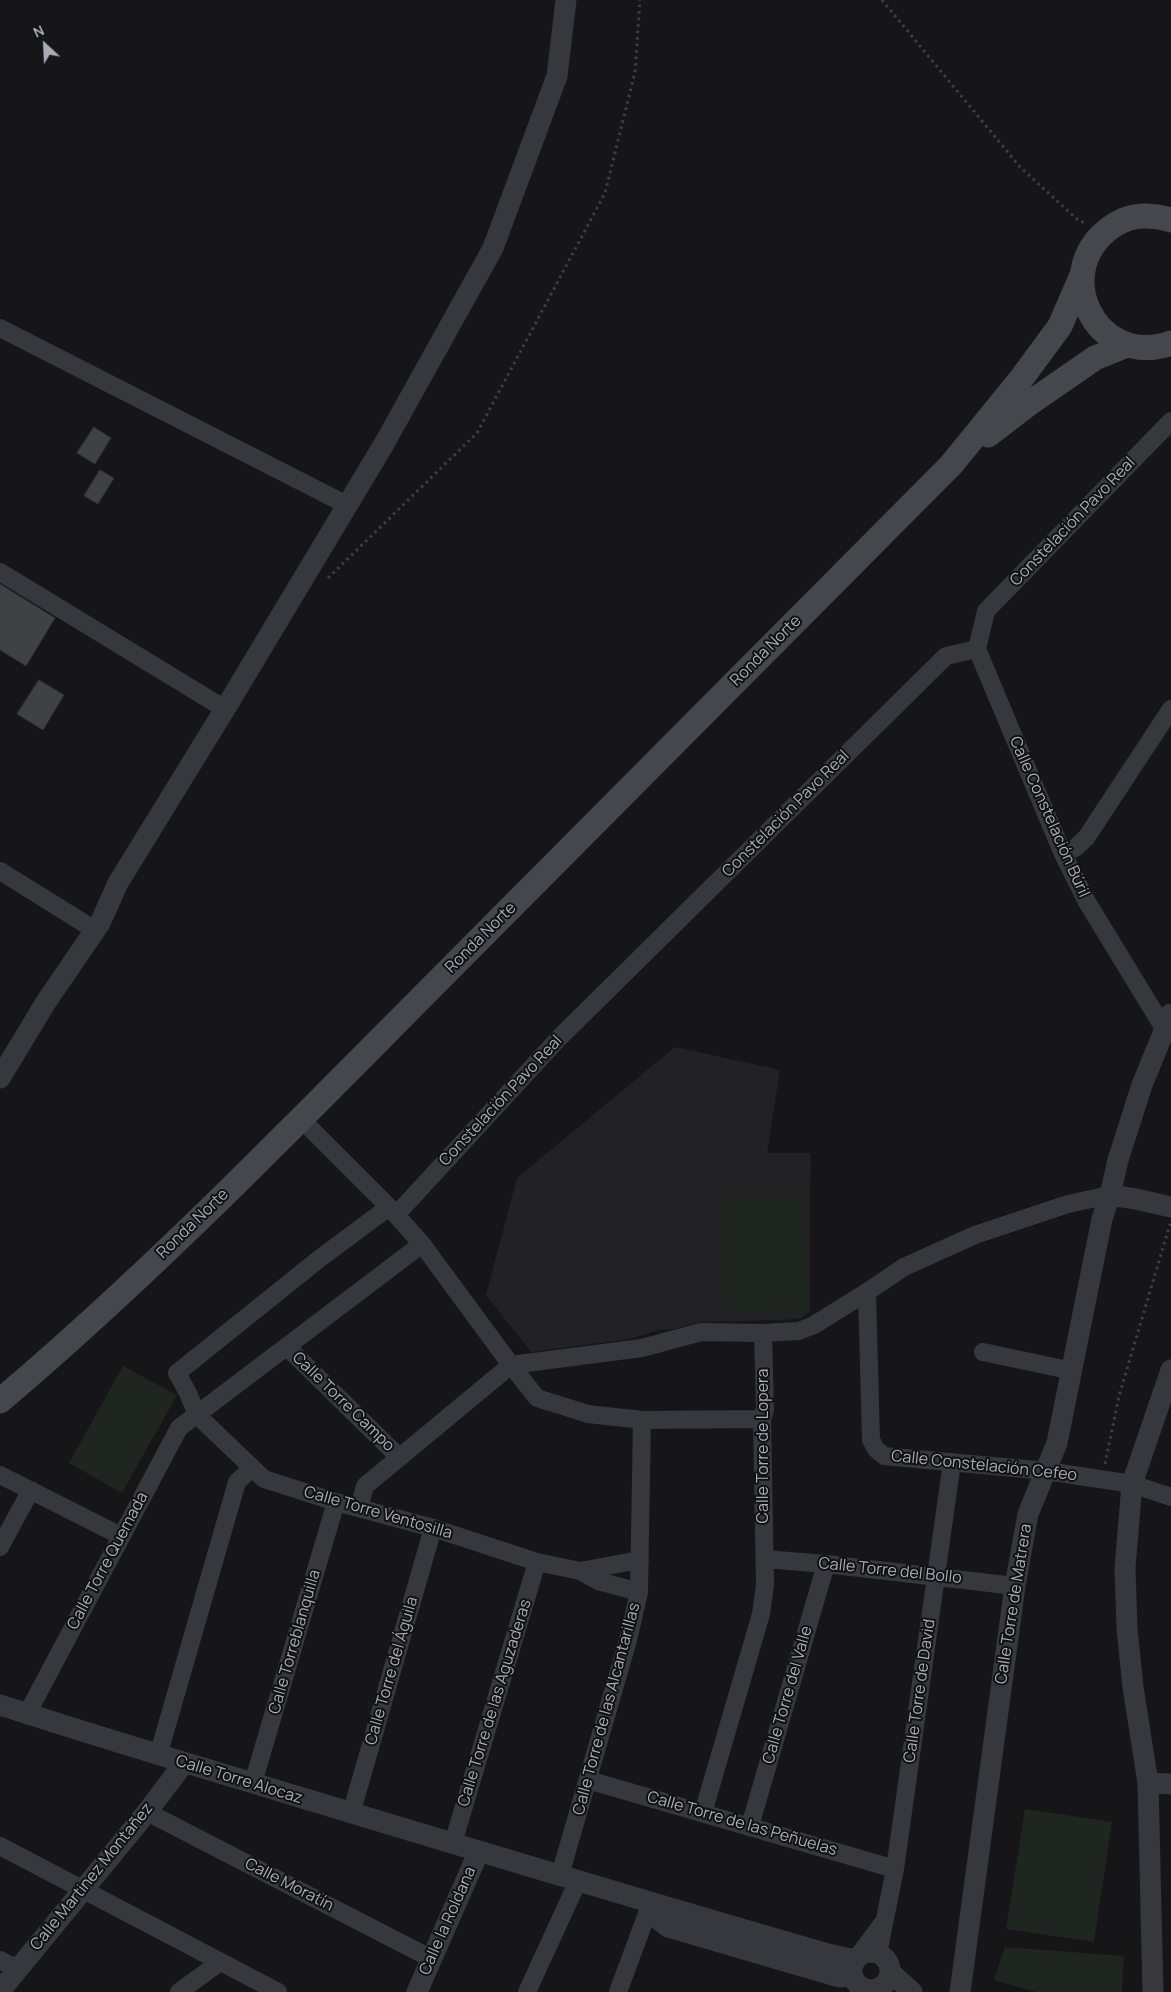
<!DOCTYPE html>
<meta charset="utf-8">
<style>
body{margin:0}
#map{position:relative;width:1171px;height:1992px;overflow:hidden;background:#161618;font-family:Manrope,sans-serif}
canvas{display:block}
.north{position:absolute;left:20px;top:20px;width:50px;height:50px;-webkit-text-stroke:4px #111113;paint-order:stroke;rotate:335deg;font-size:14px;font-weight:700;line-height:20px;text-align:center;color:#a8adb8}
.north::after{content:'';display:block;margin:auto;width:18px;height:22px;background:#a8adb8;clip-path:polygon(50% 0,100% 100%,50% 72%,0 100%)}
</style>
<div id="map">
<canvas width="1171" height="1992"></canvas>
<div class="north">N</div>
</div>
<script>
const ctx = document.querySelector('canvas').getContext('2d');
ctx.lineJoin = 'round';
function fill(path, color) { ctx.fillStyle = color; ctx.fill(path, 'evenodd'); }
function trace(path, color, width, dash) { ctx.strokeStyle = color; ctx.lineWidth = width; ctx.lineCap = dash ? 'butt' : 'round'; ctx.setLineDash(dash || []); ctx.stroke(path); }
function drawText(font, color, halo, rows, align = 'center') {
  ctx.font = font + ' Manrope,sans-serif'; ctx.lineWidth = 4; ctx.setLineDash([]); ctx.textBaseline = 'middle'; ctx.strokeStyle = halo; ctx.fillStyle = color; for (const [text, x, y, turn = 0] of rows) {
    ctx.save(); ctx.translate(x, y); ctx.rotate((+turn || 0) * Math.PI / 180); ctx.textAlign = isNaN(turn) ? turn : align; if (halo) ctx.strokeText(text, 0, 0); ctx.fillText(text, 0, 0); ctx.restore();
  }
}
fill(new Path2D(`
 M675,1047L780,1070L767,1153H811L810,1193V1311L801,1318L784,1320L699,1322L674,1329L658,1330L630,1339L531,1352L486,1295L517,1178Z`), '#222225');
fill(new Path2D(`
 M804,1196L806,1312L725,1314L723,1198Z
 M123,1366L177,1395L122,1493L69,1463Z
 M1025,1809L1112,1822L1094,1942L1006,1929Z
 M1005,1947L1124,1956L1122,1992H1036L994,1980Z`), '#1e261f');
const building = new Path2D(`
 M94,427L111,438L95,464L77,453Z
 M100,470L114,478L98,504L84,496Z
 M0,584L55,618L26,666L0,650Z
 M39,680L64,695L43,730L17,714Z`);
fill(building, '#404145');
trace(building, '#303034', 1);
trace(new Path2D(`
 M882,0L1020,167L1079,221L1086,223
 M328,578L477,433L605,193L635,72L640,0
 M1105,1464L1119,1396L1170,1224`), '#3d3f44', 3, [2.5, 4]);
trace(new Path2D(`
 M0,328L347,505
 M0,572L225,709
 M977,649L1063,854L1087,902L1165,1030
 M1063,854L1075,848L1086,838L1171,709
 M0,871L95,930
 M301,1119L389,1207L422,1244L511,1365L365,1486L359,1508
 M389,1207L319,1259L177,1373L188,1393L197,1415L264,1479L336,1502L433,1528L537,1562L580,1571L598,1581L639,1592
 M396,1215L559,1038L946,656L977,649L986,611L1171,421
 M867,1292L871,1440L876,1449L884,1456L1047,1471L1132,1484L1171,1497
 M288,1348L399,1457
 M983,1352L1073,1371
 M511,1365L642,1348L701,1332L763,1333L799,1331L814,1325L867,1292L904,1267L975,1235L1068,1204L1110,1195
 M511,1365L537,1398L588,1414L642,1420L762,1419
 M0,1475L121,1536
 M0,1547L31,1490
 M765,1559L826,1564L1015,1586
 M580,1571L640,1560
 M27,1714L179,1428L422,1244
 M158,1756L237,1482L252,1468
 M588,1780L895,1869
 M253,1783L336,1502
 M147,1812L432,1959
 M703,1813L761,1614L765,1585L762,1419L765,1409L763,1333
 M351,1814L433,1528
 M750,1826L826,1564
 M453,1843L537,1562
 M0,1846L278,1992
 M560,1875L628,1640L639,1592L642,1420
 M878,1953L895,1869L952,1462
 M859,1955L882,1924
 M0,1960L17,1969
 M179,1992L220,1962
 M527,1992L578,1881
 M618,1992L651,1903`), '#37383d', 18);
trace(new Path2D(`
 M0,1078L46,1002L100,923L118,883L225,709L384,444L493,248L557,76L566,0
 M1110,1195L1136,1199L1171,1207
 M0,1705C84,1732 169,1758 253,1783C445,1841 636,1899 828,1954L855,1960
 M1148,1783L1171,1784
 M651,1903L659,1920L668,1927L839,1977L852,1975
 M852 1971a19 19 0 1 1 38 0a19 19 0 1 1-38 0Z
 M890,1972L912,1992
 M0,1991L147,1812L184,1763
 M417,1992L479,1851
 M960,1992L1015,1586L1028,1514L1057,1443L1102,1219L1110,1195L1118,1160L1142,1085L1171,1014
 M1153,1992L1148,1783L1133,1687L1127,1629L1125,1568L1132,1484L1171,1370`), '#37383d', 21);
trace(new Path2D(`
 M1171,220C1153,214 1132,214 1116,224C1046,267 1094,370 1171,343
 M988,435L1027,405L1095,358L1127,345
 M0,1401C150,1274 288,1132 426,993C601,817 776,641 951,465L1021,379L1060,326L1082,275`), '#45474d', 25);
drawText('16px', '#a8adb8', '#111113', [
 ["Constelación Pavo Real",1073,522,-46],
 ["Ronda Norte",766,651,-45],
 ["Constelación Pavo Real",786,814,-45],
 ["Calle Constelación Búril",1049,817,66],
 ["Ronda Norte",481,938,-45],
 ["Constelación Pavo Real",501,1101,-47],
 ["Ronda Norte",193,1224,-44],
 ["Calle Torre Campo",343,1402,44],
 ["Calle Torre de Lopera",764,1446,-90],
 ["Calle Constelación Cefeo",984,1466,6],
 ["Calle Torre Ventosilla",378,1513,16],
 ["Calle Torre Quemada",108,1561,-62],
 ["Calle Torre del Bollo",890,1571,6],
 ["Calle Torre de Matrera",1014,1604,-81],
 ["Calle Torreblanquilla",295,1642,-74],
 ["Calle Torre del Águila",392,1671,-74],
 ["Calle Torre de David",920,1691,-82],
 ["Calle Torre del Valle",788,1695,-74],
 ["Calle Torre de las Aguzaderas",495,1703,-73],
 ["Calle Torre de las Alcantarillas",607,1709,-75],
 ["Calle Torre Alocaz",239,1780,17],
 ["Calle Torre de las Peñuelas",742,1824,16],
 ["Calle Martinez Montañez",92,1877,-51],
 ["Calle Moratín",289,1885,27],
 ["Calle la Roldana",448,1921,-66]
]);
</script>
